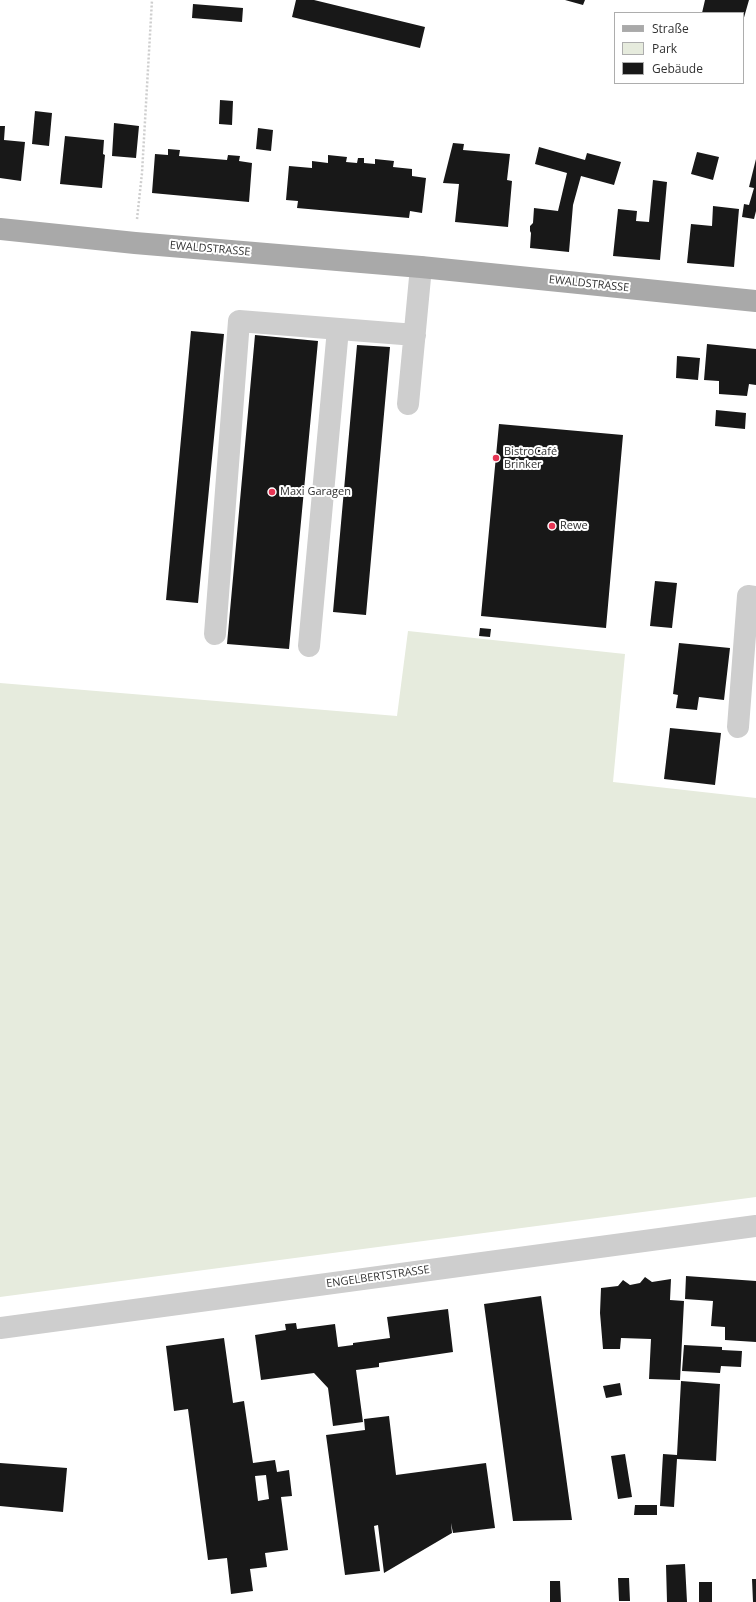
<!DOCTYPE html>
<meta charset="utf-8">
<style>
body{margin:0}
#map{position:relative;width:756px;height:1602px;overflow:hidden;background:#fff;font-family:"Open Sans",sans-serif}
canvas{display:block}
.legend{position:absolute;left:614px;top:12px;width:130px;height:72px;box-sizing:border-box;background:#fff;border:1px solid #adadad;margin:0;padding:5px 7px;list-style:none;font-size:12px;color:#313131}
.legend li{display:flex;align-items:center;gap:8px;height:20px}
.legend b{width:20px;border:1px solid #adadad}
</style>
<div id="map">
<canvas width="756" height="1602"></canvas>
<ul class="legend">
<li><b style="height:5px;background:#a9a9a9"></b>Straße</li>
<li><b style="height:11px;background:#e6ebdd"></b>Park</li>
<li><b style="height:11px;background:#181818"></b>Gebäude</li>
</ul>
</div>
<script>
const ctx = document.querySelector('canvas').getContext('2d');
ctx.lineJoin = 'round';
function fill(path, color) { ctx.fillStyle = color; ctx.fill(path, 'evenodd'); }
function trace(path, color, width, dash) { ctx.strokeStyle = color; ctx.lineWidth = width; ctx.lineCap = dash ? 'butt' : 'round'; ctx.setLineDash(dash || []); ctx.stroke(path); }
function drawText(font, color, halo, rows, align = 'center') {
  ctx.font = font + ' "Open Sans",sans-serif'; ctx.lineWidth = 4; ctx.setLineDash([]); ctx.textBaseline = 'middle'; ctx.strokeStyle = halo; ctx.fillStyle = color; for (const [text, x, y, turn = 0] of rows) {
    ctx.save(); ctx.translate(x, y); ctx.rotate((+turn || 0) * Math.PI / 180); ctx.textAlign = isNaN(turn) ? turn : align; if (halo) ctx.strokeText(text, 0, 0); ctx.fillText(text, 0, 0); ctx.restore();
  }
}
fill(new Path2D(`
 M408,631L625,654L613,782L756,798V1197L0,1297V683L397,716Z`), '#e6ebdd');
fill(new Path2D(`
 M296,0H314L425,27L420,48L292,17Z
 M565,0H585L583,5Z
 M705,0H749L743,21V13H702Z
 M193,4L243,8L242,22L192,18Z
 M220,100L233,101L232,125L219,124Z
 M35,111L52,113L49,146L32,144Z
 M114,123L139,126L136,158L112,156Z
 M0,126H5L4,140L25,142L21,181L0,178Z
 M258,128L273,130L271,151L256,149Z
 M65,136L104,140L103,154L105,155L102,188L60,184Z
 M453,143L464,144L463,150L510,154L507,180L512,181L508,227L455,222L459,184L443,183Z
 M539,147L585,160L587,153L621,162L614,185L581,176L573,205L569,252L530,248L531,233L530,231V226L533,223L534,208L558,211L567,173L535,164Z
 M168,149L180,150L179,156L227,160L228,155L240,156L239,161L252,163L249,202L152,193L155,154L168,155Z
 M697,152L719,157L713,180L691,174Z
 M328,155L347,157L346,162L357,163L358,158H364V163L375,164V159L394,161L393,167L412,169V176L426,178L422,213L410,211L409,218L297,208L298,201L286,200L289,166L312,168V161L328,163Z
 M756,159V211L754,219L742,217L744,204L749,205L754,188L749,187Z
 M653,180L667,182L660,260L613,256L618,209L637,211L636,221L649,222Z
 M713,206L739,209L734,267L687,263L691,224L712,226Z
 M191,331L224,334L198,603L166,600Z
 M255,335L318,341L289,649L227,644Z
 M707,344L756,349V385L749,384L747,396L719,394V381L704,380Z
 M357,345L390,347L366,615L333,612Z
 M677,356L700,358L698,380L676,378Z
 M716,410L746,413L745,429L715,426Z
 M499,424L623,435L606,628L481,616Z
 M655,581L677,583L672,628L650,626Z
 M480,628L491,629L490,637L479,636Z
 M679,643L730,648L724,700L699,697L697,710L676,708L678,695L673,694Z
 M670,728L721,733L715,785L664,779Z
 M686,1276L756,1281V1342L725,1340V1327L711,1326L713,1301L685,1299Z
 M645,1277L652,1282L671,1279L670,1300L684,1301L680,1380L649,1379L651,1339L621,1338L620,1349H603L600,1313L601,1288L618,1286L623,1280L630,1285L640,1283Z
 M541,1296L572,1520L513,1521L484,1304Z
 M448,1309L453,1352L379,1363V1367L356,1370L363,1422L333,1426L328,1388L314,1373L261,1380L255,1335L286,1330L285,1324L296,1323L297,1329L335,1324L338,1347L353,1345V1343L390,1338L387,1317Z
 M224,1338L233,1403L244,1401L253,1463L275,1460L277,1472L289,1470L292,1496L281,1497L288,1550L265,1553L267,1567L250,1569L253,1591L231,1594L227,1558L208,1560L188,1409L174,1411L166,1346ZM266,1475L269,1499L258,1501L255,1476Z
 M684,1345L722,1347V1350L742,1351L741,1367L721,1366L720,1373L682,1371Z
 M681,1381L720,1384L716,1461L677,1459L674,1507L660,1506L663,1454L677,1455Z
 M620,1383L622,1395L606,1398L603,1386Z
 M389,1416L396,1475L486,1463L495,1528L453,1533L451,1523L452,1533L384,1573L378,1525L374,1526L380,1571L345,1575L326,1435L365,1430L364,1419Z
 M625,1454L632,1497L618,1499L611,1456Z
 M0,1463L67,1468L63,1512L0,1506Z
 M635,1505H657V1515H634Z
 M685,1564L687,1602H667L666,1565Z
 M618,1578H629L630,1601H619Z
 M752,1579H756V1602H753Z
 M550,1581H560L561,1602H550Z
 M699,1582H712V1602H699Z`), '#181818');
trace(new Path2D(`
 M137,219L142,173L152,0`), '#cecece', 2.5, [2, 2]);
trace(new Path2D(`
 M408,404L421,267
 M215,634L239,321L415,335
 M309,646L338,329
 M738,727L748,596L756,597
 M0,1328L756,1226`), '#cecece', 22);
trace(new Path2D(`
 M0,229L135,243L421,267L756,301`), '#a9a9a9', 22);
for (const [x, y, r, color] of [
 [496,458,4,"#e63554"],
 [272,492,4,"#e63554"],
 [552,526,4,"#e63554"]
]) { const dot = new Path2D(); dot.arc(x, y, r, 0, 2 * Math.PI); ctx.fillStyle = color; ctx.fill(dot); trace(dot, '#fff', 1.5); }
drawText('11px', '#313131', '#fff', [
 ["EWALDSTRASSE",210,249,5],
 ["EWALDSTRASSE",589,284,6],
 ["ENGELBERTSTRASSE",378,1277,-8]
]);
drawText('11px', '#313131', '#fff', [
 ["BistroCafé",504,452],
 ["Brinker",504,465],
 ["Maxi Garagen",280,492],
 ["Rewe",560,526]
], 'left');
</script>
